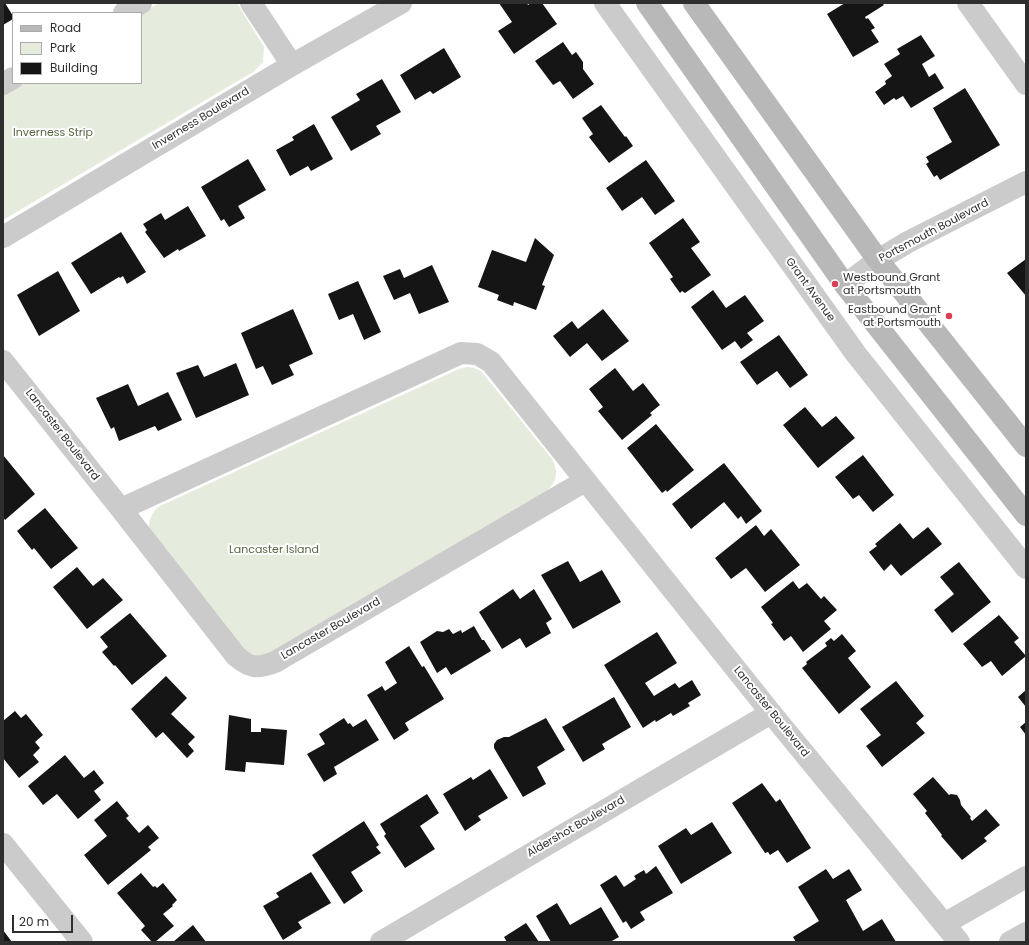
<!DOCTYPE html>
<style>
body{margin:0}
#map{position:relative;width:1029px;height:945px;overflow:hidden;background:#fff;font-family:Poppins,sans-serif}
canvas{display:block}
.frame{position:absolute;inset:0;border:4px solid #2e2e2e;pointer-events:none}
.legend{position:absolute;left:12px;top:12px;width:130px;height:72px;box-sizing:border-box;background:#fff;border:1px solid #ababab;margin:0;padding:5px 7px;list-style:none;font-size:12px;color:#2e2e2e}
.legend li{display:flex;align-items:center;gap:8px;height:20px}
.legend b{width:20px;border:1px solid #ababab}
.scale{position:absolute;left:12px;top:915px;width:61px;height:18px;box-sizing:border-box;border:2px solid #2e2e2e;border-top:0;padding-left:5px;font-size:12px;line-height:14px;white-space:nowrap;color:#2e2e2e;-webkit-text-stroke:3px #fff;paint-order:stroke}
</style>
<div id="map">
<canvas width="1029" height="945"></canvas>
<div class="frame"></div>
<ul class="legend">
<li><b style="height:5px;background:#b8b8b8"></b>Road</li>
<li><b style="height:11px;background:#e5ebdd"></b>Park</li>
<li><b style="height:11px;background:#151515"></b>Building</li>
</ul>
<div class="scale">20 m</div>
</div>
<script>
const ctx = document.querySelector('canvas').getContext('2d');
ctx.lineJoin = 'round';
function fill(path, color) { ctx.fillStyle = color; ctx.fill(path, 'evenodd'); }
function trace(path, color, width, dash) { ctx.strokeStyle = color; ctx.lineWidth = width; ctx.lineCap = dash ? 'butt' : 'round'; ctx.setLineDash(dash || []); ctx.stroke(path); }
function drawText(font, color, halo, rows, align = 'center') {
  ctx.font = font + ' Poppins,sans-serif'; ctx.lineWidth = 4; ctx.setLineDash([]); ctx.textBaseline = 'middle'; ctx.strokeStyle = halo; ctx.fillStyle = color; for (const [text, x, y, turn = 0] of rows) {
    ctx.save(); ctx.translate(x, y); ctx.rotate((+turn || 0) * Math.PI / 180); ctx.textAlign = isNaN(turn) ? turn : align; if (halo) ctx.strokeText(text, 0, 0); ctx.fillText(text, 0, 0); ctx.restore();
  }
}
fill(new Path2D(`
 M159,3H237L264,47L263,62L253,72L3,220V95L24,83H141V14Z
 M467,367L474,368L481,371L552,459C559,471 557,481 547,491L268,654L261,656L246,653L149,529C149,518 152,512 160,506L459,369Z`), '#e5ebdd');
fill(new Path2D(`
 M3,3H5L13,16V19L3,25Z
 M499,3H527L528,5L531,3H542L557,24L514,54L498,31L512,22Z
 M845,3H882L884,5L865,17L866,19L868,18L875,28L871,30L879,42L853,57L827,14Z
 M921,35L935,56L922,64L929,77L935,73L944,88L911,108L903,96L896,100L894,98L884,105L875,92L886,84L885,81L892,76L884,64L900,54L897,49Z
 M563,42L572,55L576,52L583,62V69L594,84L573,99L560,81L553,85L535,61Z
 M444,48L461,77L433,94L430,91L415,100L400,75Z
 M382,79L401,112L376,126L381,134L351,151L331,117L360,100L356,94Z
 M965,88L1000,145L940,180L937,175L934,177L926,164L929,162L926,157L952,142L933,108Z
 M601,105L625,137L626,136L633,146L609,163L589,137L593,134L582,118Z
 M314,124L333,159L311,171L308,166L290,176L276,150L294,140L292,137Z
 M248,159L266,190L238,206L245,218L229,227L224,219L221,221L201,187Z
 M646,160L675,201L655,215L642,197L622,211L606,188Z
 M188,206L206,236L179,251L178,249L164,258L145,232L147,230L143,224L161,213L165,220Z
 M683,218L700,242L691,248L711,275L685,293L682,291L680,293L670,279L673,277L649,243Z
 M121,232L146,272L127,284L123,276L120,278L119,277L91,294L71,263Z
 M535,238L554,255L542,285L545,286L536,310L514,302L513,306L497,300L499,295L478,287L492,250L526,262Z
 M1026,259V296L1007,273Z
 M432,265L449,302L419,314L410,293L394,300L383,276L400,269L404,278Z
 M58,271L80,311L39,336L17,295Z
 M358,281L381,332L364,340L353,314L339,320L328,294Z
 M713,290L726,308L745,295L764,321L747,333L753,340L741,349L735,341L722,350L691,307Z
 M293,309L313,354L289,365L294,375L272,385L263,366L256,369L241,333Z
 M603,309L629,341L602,361L587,343L570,357L553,336L572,321L578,329Z
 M779,335L808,375L790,388L777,371L757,385L740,362Z
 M236,363L249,395L196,418L176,373L198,365L204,377Z
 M615,368L633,391L643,383L660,405L650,413L652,415L622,440L598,411L603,407L589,389Z
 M128,384L138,406L168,392L182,420L158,431L155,426L119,441L114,427L111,429L96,398Z
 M805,407L822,427L836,416L855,438L818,468L783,425Z
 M656,424L694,470L667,492L666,490L662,493L627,448Z
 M3,455L35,494L5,520L3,517Z
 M863,455L894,495L873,512L859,495L853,499L835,477Z
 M724,463L762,511L746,524L741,516L738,519L724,502L691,529L672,504Z
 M45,508L78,548L51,569L34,548L32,550L17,531Z
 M900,523L913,539L928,527L942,544L901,576L891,564L884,571L869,552L877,546L875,544Z
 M756,525L764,536L771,529L800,565L765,592L746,568L731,579L715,558Z
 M568,561L580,582L602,570L621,602L573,629L541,575Z
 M959,562L991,602L952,633L934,610L954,594L940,577Z
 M77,567L93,586L103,578L123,600L87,629L53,587Z
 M793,581L799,589L807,583L821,599L824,596L837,610L824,621L831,629L803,652L791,636L784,641L771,624L773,623L761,607Z
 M513,589L520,599L534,589L552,619L546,623L551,633L526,648L520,638L502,649L479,612Z
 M130,613L167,656L132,685L115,665L114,666L102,652L108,647L100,637Z
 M999,615L1019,638L1014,642L1026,656L1002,676L991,661L982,667L963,644Z
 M474,626L482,640H484L491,651L451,675L446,667L437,673L420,642L437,631L443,632L449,629L453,634L461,630L462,633Z
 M657,632L677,663L645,683L654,696L675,683L679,688L692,680L701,695L688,703L690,706L673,716L671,713L656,722L655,720L643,728L604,665Z
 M842,634L856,651L848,658L871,687L839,714L802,668L807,664L806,662L827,646L825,643L831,638L834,641Z
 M409,646L422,667L424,666L444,699L405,723L409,730L394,740L367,695L382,686L385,691L397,683L385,662Z
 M166,676L187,698L171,714L195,737L188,744L194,751L187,758L163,732L156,738L131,709Z
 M896,681L924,716L916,723L925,733L882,767L866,746L881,735L860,709Z
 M1026,690V707L1018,697Z
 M614,697L631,727L602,744L605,749L583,762L562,727Z
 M15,711L21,718L26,714L43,735L35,742L40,748L33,755L39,762L19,778L3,758V721Z
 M229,715L251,719V732H261V728L287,730L284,765L246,762L245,772L225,770Z
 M344,718L348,724L350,723L353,727L366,719L379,740L334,767L337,774L324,782L307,754L325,744L319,734Z
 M546,718L565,750L537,767L546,784L523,797L494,748V744L497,740L504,737H509Z
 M1026,722V735L1020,727Z
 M65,755L84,778L94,770L104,783L94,791L101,800L78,819L57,794L43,805L28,786Z
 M490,769L508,798L478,816L481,820L465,831L443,794L471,777L473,780Z
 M933,777L949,795L951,794L957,795L960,800L961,805L971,817L970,818L972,821L986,809L1000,825L984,838L987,841L962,860L941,836L942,835L925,813L927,811L913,794Z
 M762,783L776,802L780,799L811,848L787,863L778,850L770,855L768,852L765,853L732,803Z
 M427,794L439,813L420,826L435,849L405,868L384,836L386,834L380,824Z
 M117,801L129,816L126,818L139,833L148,825L159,838L148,847L151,850L108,885L84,855L107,836L94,820Z
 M364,821L379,845L376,847L381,853L351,872L363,891L344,904L312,855Z
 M712,822L732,853L681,884L658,846L686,828L691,835Z
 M656,866L673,893L640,912L645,920L631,929L626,921L623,923L600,885L616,875L624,887L636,879L634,876L644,870L646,874Z
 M826,869L833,879L849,869L862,890L846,900L863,931L882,919L896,942H796L793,937L819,921L798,887Z
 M311,872L331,903L298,922L302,928L283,940L263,906L279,897L276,893Z
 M141,873L153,887L155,886L157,888L163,883L177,900L172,905L173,906L163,914L174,926L155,942H152L141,930L145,926L117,893Z
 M557,903L570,925L601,907L619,937L610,942H551L536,916Z
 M526,923L539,942H507L504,937Z
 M193,925L206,942H173Z
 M3,930L12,942H3Z`), '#151515');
trace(new Path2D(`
 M251,3L292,65
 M605,3L856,354L1026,568
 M968,3L1026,84
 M124,13L141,3
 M3,84L13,78
 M3,237L292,65L401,3
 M845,285L878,260L908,242L1026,182
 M3,361L121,509L461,353L477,354L491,362L771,713L959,942
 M121,509L236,656C250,668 257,669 275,662L585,481
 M3,844L82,942
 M944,924L1026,877
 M381,942L771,713
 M1010,942L1026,933`), '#cbcbcb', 22);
trace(new Path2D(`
 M647,3L845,285L1026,515
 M694,3L878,260L1026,446`), '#b8b8b8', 22);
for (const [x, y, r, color] of [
 [835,284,4,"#d83e54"],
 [949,316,4,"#d83e54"]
]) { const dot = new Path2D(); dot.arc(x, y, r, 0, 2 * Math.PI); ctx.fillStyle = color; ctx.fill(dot); trace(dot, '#fff', 1.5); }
drawText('11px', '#2e2e2e', '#fff', [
 ["Inverness Boulevard",201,119,-31],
 ["Portsmouth Boulevard",934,231,-28],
 ["Grant Avenue",810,290,54],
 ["Lancaster Boulevard",62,435,52],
 ["Lancaster Boulevard",331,629,-30],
 ["Lancaster Boulevard",771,712,51],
 ["Aldershot Boulevard",576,827,-30]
]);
drawText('11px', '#54673f', '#fff', [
 ["Inverness Strip",53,133],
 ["Lancaster Island",274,550]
]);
drawText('11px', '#2e2e2e', '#fff', [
 ["Westbound Grant",843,278],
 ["at Portsmouth",843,291],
 ["Eastbound Grant",941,310,"right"],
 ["at Portsmouth",941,323,"right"]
], 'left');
</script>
